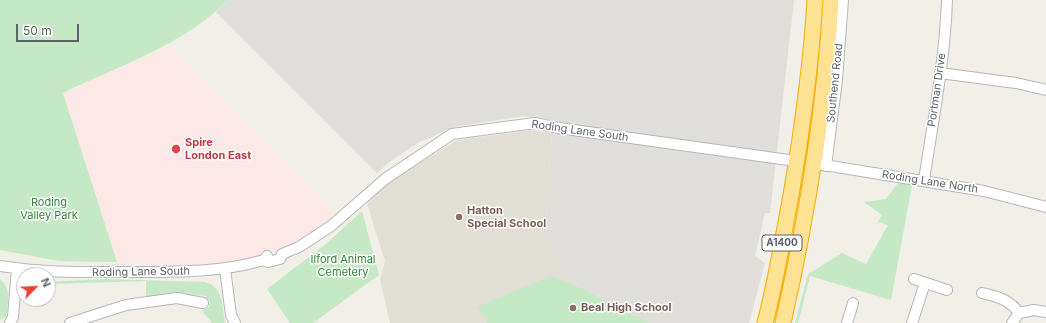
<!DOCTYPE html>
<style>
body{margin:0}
#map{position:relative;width:1046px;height:323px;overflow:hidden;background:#f1efe8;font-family:Inter,sans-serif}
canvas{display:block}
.north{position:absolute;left:16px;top:267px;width:40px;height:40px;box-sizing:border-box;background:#fff;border:1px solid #bfc1c3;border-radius:50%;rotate:66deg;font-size:11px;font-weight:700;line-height:16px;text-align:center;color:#5f6368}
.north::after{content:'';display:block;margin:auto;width:14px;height:18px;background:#ea4335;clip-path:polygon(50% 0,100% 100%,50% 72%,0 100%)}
.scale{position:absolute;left:16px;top:24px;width:63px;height:18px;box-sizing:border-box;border:2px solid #5f6368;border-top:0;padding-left:5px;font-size:12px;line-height:14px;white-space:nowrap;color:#5f6368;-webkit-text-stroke:3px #fff;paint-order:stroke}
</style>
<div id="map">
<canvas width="1046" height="323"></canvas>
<div class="north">N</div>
<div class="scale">50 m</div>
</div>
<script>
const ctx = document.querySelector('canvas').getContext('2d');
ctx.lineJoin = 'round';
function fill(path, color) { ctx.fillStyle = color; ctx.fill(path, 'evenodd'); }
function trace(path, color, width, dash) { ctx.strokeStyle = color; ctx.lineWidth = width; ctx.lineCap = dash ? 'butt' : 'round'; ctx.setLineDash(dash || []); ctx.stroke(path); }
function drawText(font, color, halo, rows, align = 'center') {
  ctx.font = font + ' Inter,sans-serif'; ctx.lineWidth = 3; ctx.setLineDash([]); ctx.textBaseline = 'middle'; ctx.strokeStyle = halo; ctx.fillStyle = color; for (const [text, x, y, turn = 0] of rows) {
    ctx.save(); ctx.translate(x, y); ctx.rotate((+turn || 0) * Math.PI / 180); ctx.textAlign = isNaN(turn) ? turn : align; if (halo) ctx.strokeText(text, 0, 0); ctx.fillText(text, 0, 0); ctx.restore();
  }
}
fill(new Path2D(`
 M228,0H794L770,213H765L755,256L765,263L749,323H649L579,287L554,260L545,230L552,133L556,121L524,116L455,127L419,142L388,163L377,173L216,12Z`), '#e0deda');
fill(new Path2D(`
 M533,130L552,133L545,230L554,260L579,287L649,323H390L380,280L385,261L367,204L385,184L457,140Z`), '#e1ded6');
fill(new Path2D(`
 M168,46L335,213L326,224L296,242L245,261L223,264L117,262L62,93Z`), '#fce8e6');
fill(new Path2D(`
 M0,0H228C182,46 120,65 63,93L117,262L59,261L0,250Z
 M898,183L912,185L891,300L810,276L798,323H795L808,274L842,253L866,264L888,225L878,222L882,215L864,202L886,199Z
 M362,211L379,275L313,323H290L267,289L326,244Z
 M551,276L579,287L649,323H487L486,318L477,307Z
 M0,279C12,289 8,303 6,317L0,320Z
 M106,279L205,282C224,288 222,306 225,323H212L202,311L209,307L210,303L206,296L179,293L146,297V281L48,284V282Z`), '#c5e8c5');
const minor = new Path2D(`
 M940,73L1016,83L1046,90
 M812,163L984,191L1046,207
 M826,166L837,80L843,0
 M924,180C933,121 945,60 947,0
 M264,260L268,262L280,259L282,254L299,247L331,226L385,179L452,134L535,123L559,128L796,161
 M0,266C43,273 85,272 128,272C174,272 219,273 264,260L267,256
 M225,269L231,315L235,323
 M914,279L947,290
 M982,293C998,297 1009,299 1019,313L1034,310L1046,312
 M10,323L13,317L17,269
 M70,323L126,305L177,298L203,303
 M847,323L853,303
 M912,323L925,283
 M1012,323L1019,313`);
const highway = new Path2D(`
 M765,323C776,281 783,238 791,195C802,131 811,66 815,0
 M783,323C807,217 825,108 831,0`);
trace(minor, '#b5b8bc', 12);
trace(highway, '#f9ab00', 17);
trace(minor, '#fff', 10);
trace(highway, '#fde293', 15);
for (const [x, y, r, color] of [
 [176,149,5,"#e0444e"],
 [459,217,4,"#8d6e63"],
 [573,308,4,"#8d6e63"]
]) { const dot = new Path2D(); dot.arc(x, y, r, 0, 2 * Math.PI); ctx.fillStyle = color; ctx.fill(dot); trace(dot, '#fff', 1.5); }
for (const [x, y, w] of [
 [782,243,40]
]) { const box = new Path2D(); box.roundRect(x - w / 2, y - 8, w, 16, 3); ctx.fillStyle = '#fff'; ctx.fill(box); trace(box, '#5f6368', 1); }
drawText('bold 10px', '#5f6368', null, [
 ["A1400",782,243]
]);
drawText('11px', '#5f6368', '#fff', [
 ["Southend Road",835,83,-84],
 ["Portman Drive",937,90,-82],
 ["Roding Lane South",580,131,8],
 ["Roding Lane North",930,182,9],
 ["Roding Lane South",141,272,-1]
]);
drawText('bold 11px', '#be3a42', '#fff', [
 ["Spire",185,143],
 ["London East",185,156]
], 'left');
drawText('11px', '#348238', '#fff', [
 ["Roding",49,203],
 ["Valley Park",49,216],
 ["Ilford Animal",343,260],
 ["Cemetery",343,273]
]);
drawText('bold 11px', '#785e54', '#fff', [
 ["Hatton",467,211],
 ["Special School",467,224],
 ["Beal High School",581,308]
], 'left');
</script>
